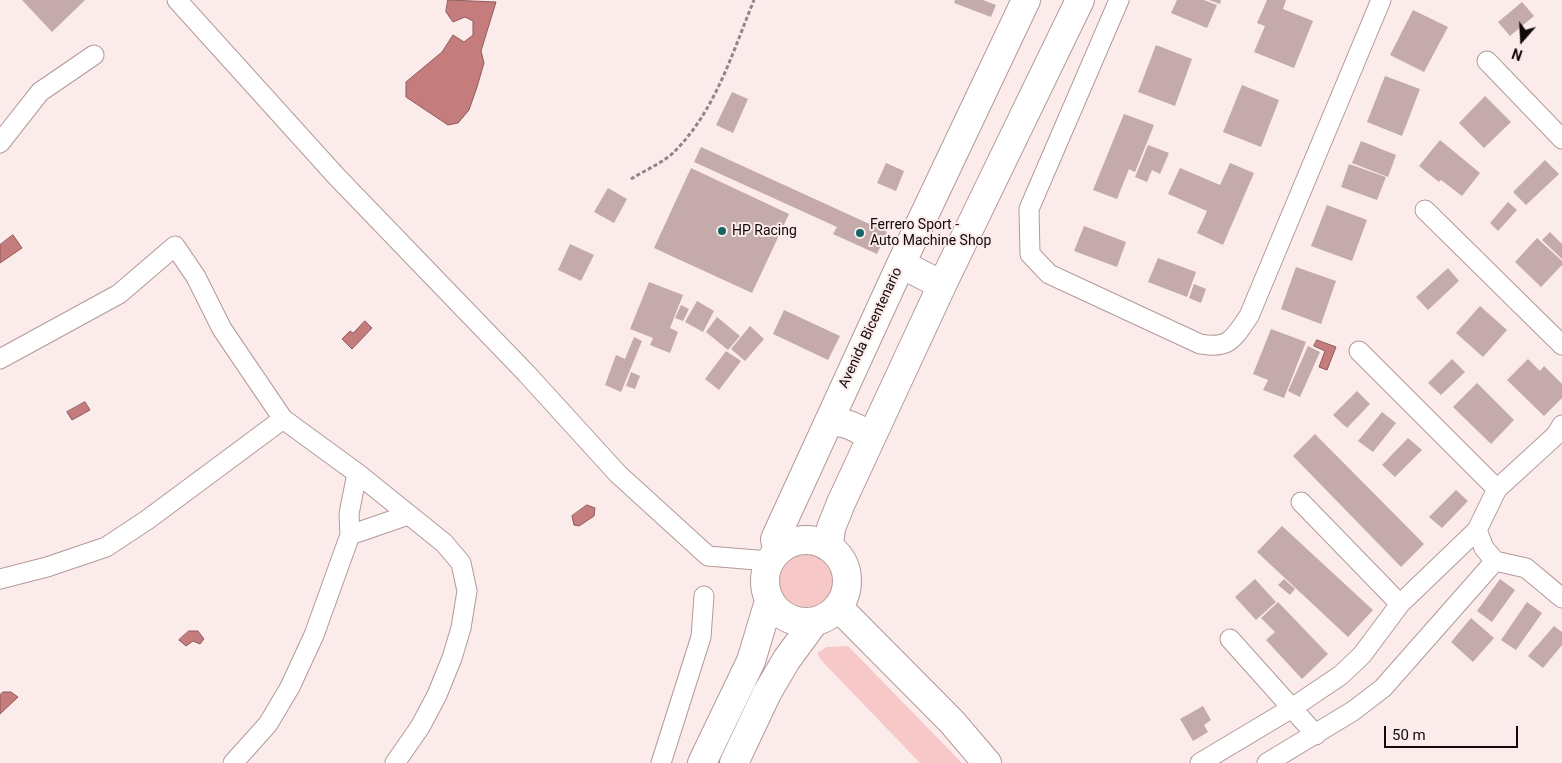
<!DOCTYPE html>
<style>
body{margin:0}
#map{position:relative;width:1562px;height:763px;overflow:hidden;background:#fbebea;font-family:Roboto,sans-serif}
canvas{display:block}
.north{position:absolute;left:1497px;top:15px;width:50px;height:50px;-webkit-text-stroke:4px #fbebea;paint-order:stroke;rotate:199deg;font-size:14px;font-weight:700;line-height:20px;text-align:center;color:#120909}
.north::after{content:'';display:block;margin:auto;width:18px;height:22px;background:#120909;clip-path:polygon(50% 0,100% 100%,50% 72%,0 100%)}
.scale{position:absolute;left:1384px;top:726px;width:134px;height:22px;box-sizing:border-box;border:2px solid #120909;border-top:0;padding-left:6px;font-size:15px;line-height:18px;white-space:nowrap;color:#120909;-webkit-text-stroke:4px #fbebea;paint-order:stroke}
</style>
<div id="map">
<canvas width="1562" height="763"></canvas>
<div class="north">N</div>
<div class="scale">50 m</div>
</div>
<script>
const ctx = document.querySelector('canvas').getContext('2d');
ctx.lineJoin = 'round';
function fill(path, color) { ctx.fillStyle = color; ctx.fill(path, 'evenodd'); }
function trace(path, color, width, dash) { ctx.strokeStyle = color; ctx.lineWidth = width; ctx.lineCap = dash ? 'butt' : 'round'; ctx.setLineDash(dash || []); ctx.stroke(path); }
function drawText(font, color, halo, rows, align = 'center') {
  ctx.font = font + ' Roboto,sans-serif'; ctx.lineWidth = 4; ctx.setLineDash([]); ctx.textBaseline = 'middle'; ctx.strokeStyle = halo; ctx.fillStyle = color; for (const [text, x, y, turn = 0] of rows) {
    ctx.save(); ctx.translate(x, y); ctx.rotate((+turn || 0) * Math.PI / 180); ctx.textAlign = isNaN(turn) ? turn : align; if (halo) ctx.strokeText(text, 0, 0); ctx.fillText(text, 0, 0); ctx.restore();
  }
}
fill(new Path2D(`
 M775 582a29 29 0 1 1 58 0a29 29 0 1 1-58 0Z
 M848,646L962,763H920L821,660L817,653L827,647Z`), '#f6c9c8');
const water = new Path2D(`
 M448,0L496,2L481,51L484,63L477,87L469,110L458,123L448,125L406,97V82L442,52L453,35L464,42L473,35V21L465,17L453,22L446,12Z
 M13,235L22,248L0,263V245Z
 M365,321L372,328L352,349L342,339L350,331L353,333Z
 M1317,340L1336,347L1327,370L1319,367L1325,351L1314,346Z
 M85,402L90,410L72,420L67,412Z
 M587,505L595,508L594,516L579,526L574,525L572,516Z
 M189,631H198L204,639L200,644L193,641L186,646L179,640Z
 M3,692H11L18,697L0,714V695Z`);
fill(water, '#c47c7c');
trace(water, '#8f5a5a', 1);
fill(new Path2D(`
 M22,0H85L52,32Z
 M955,0H983L996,5L991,17L954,3Z
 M1177,0H1204L1217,5L1207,28L1171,13Z
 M1209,0H1221L1220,4Z
 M1267,0H1286L1283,9L1313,21L1294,68L1254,52L1265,26L1257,23Z
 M1522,2L1534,16L1510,36L1498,22Z
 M1413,10L1448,27L1424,72L1390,55Z
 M1156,45L1192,59L1175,106L1138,92Z
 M1385,76L1420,89L1402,136L1367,122Z
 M1242,85L1279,100L1261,147L1223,132Z
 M732,92L748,99L733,133L716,125Z
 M1485,96L1511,122L1484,148L1459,123Z
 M1124,114L1154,125L1135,172L1129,169L1117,199L1093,190Z
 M1440,140L1480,173L1462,196L1441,180L1439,182L1419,166Z
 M1361,141L1396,155L1388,177L1352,163Z
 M1148,145L1169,153L1160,174L1152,170L1147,182L1135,177Z
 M701,147L887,232L877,254L833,234L837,227L694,162Z
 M1545,160L1559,174L1526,205L1513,192Z
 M886,163L904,171L896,191L877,183Z
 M1230,163L1254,173L1223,245L1197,233L1207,211L1168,194L1180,168L1220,185Z
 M1349,164L1386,177L1377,200L1341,187Z
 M691,168L789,214L752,293L654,248Z
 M608,188L627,199L614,223L594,212Z
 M1508,202L1517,210L1498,231L1490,223Z
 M1327,205L1367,220L1352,261L1311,246Z
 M1084,226L1126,242L1117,267L1074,251Z
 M1550,232L1562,244V259L1542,240Z
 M1537,238L1562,261V265L1541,287L1515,262Z
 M570,244L594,255L581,281L558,270Z
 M1158,258L1196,272L1187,297L1148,282Z
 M1296,267L1336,281L1321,324L1281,309Z
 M1448,268L1459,281L1428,310L1416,297Z
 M649,282L683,295L670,328L678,332L670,353L650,345L653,338L630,329Z
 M1194,284L1206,289L1201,303L1189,298Z
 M697,301L714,311L703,332L685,322Z
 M681,305L689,309L683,321L675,318Z
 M1480,306L1507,330L1483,357L1456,333Z
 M784,310L840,336L828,360L773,334Z
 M717,317L740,336L728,350L706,332Z
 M750,326L764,339L745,361L731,349Z
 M1271,329L1306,342L1284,398L1263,390L1268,380L1253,374Z
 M634,337L642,341L621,392L605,385L616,355L625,359Z
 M1308,346L1320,352L1300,397L1288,391Z
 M726,351L741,361L719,390L705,379Z
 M1452,359L1465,372L1441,395L1428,383Z
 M1528,359L1540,371L1544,366L1562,384V398L1544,416L1507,380Z
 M631,372L640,376L635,389L626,386Z
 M1477,383L1514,420L1491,444L1453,407Z
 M1357,391L1370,404L1347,428L1333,415Z
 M1382,412L1396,423L1373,452L1358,441Z
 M1315,434L1424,544L1401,567L1293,456Z
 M1408,438L1422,450L1395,477L1382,465Z
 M1456,490L1468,501L1442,528L1429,517Z
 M1282,526L1373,610L1348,637L1257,552Z
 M1255,579L1276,602L1256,620L1235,597Z
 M1284,579L1295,589L1290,595L1278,585Z
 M1500,579L1515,590L1492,622L1477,611Z
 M1278,602L1328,654L1302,679L1266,640L1275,632L1261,618Z
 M1527,602L1542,613L1516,650L1501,640Z
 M1471,618L1494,638L1473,662L1451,642Z
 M1554,626L1562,632V645L1543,668L1528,656Z
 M1203,706L1211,720L1204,725L1208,732L1193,741L1180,719Z`), '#c4aaaa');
const street = new Path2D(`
 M177,0L337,177L526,373L618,474L708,556L769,561
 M1119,0L1029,209L1030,254L1049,274L1200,344C1230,349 1233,339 1249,316L1381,0
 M1487,61L1562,139
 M0,143L40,92L94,55
 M1425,210L1562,345
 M1359,351L1497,489
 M0,359L119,294L175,246L196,277L222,329L283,419L357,473L444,543L461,563L467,591L461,628L452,658L437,695L420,727L395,763
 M1301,502L1400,604
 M1477,530L1484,548L1495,561L1526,568L1562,598
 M350,535L408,515
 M0,579L47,567L106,547L147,520L283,419
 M1230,639L1316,735
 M233,763L268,724L290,687L314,635L350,535L349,514L357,473
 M661,763L701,637L704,596
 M1200,763L1292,708L1341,675L1362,655L1400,604L1477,530L1497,489L1556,435L1562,425
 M1267,763L1353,711L1383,688L1495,561`);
const secondary = new Path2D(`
 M901,264L942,285
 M829,421C846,422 858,427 871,438
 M765 581a41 41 0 1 1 82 0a41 41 0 1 1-82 0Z
 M829,546L831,528L841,503L942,285L1080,0
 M777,550L775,539L901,264L1026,0
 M838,607L952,722L987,763
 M702,763L751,661L769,601
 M734,763L767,693L787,659L815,621`);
trace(street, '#b39a99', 21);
trace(secondary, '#b39a99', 30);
trace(new Path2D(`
 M631,179C645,170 665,162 676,150C716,109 733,51 754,0`), '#928585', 3, [4, 2.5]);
trace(street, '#fff', 19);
trace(secondary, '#fff', 28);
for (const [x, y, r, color] of [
 [722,231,5,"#166568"],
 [860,233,5,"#166568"]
]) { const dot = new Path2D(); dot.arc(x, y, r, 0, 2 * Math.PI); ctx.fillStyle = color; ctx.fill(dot); trace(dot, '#fbebea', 2); }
drawText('14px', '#120909', '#fbebea', [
 ["Ferrero Sport -",870,225],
 ["Auto Machine Shop",870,241],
 ["HP Racing",732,231]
], 'left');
drawText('14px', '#120909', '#fbebea', [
 ["Avenida Bicentenario",871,328,-65]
]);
</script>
